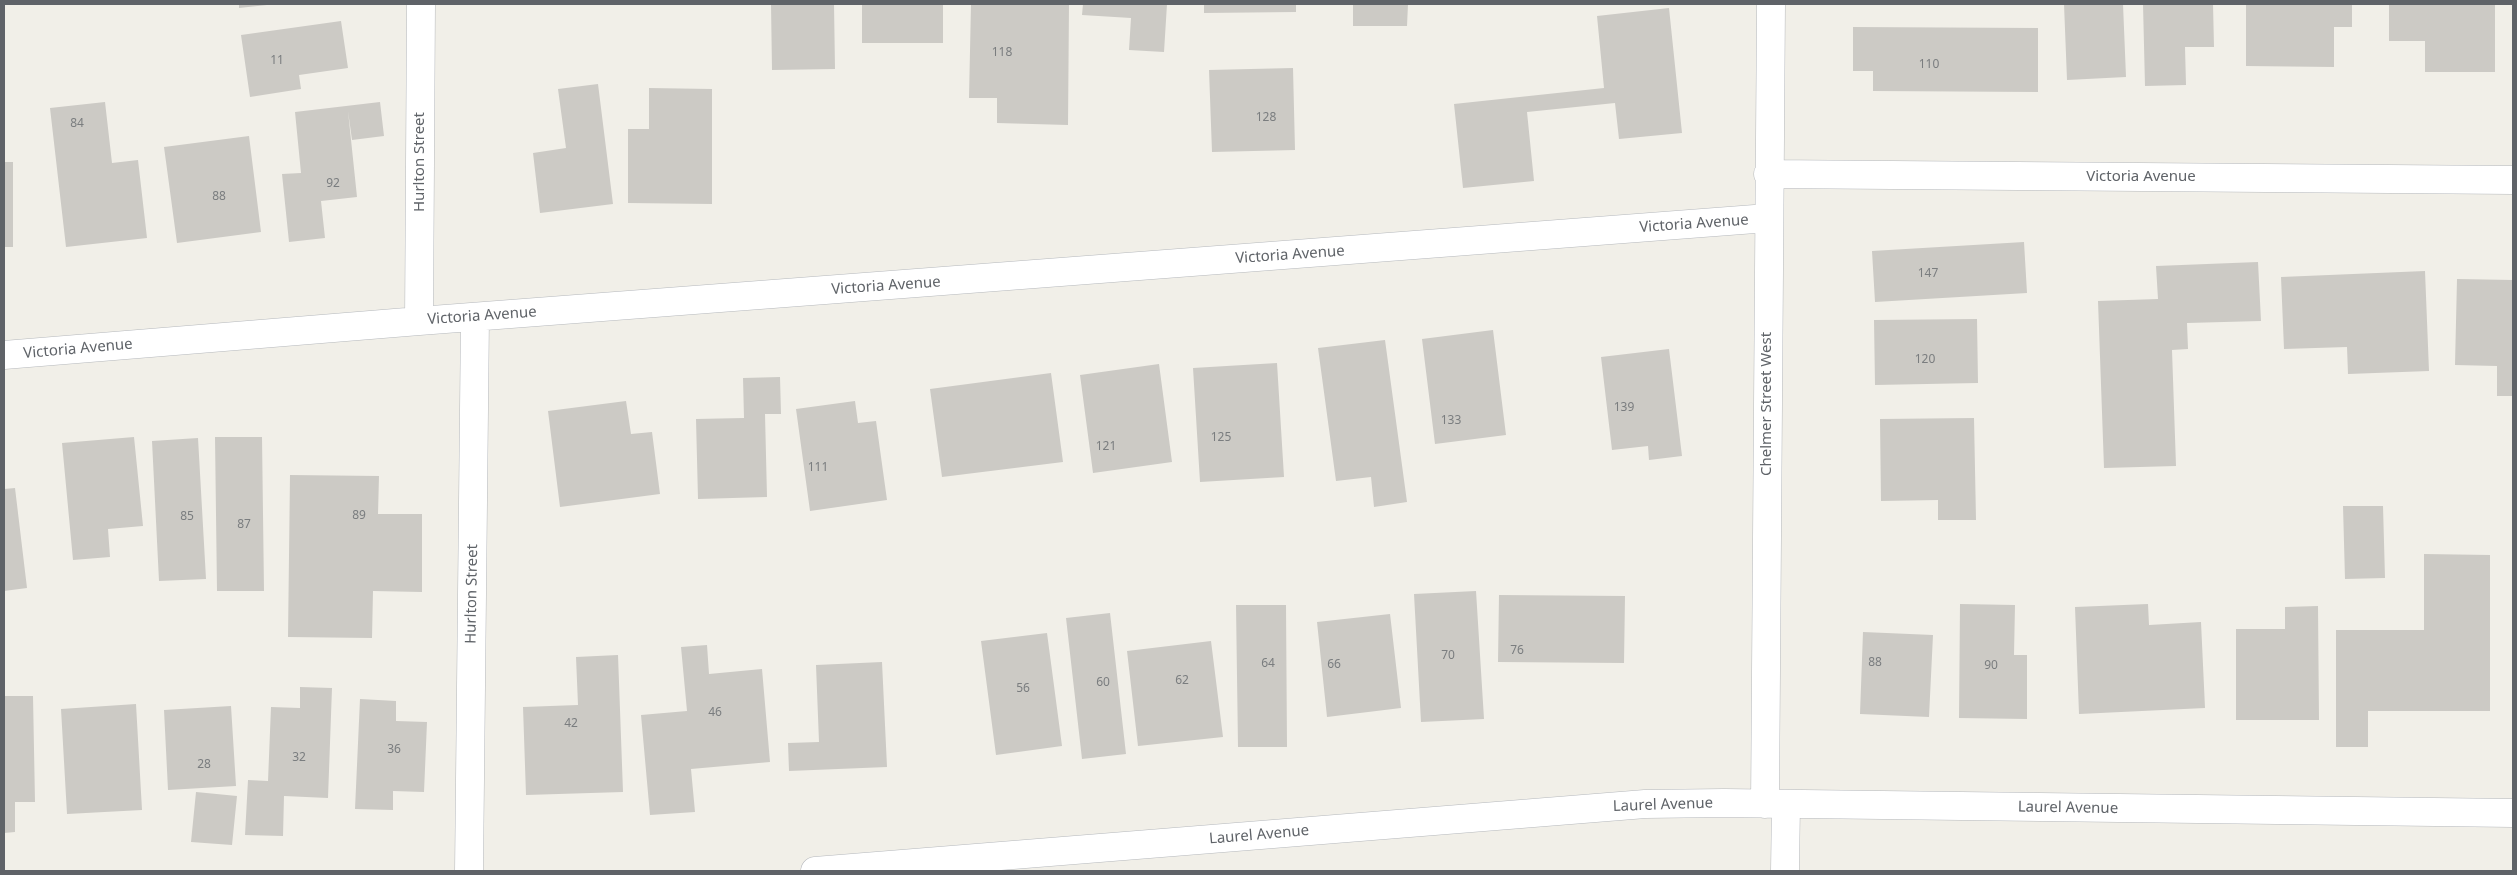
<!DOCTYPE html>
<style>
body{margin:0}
#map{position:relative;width:2517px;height:875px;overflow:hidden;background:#f1efe8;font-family:"Noto Sans",sans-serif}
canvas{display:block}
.frame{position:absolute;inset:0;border:5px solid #5f6368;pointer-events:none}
</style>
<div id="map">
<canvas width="2517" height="875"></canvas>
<div class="frame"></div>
</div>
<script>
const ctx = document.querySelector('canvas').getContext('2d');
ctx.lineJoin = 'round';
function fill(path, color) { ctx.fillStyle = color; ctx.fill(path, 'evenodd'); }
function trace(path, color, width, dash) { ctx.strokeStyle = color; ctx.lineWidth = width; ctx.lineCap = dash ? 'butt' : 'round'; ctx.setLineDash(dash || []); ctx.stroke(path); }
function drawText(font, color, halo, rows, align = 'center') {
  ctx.font = font + ' "Noto Sans",sans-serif'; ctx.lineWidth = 5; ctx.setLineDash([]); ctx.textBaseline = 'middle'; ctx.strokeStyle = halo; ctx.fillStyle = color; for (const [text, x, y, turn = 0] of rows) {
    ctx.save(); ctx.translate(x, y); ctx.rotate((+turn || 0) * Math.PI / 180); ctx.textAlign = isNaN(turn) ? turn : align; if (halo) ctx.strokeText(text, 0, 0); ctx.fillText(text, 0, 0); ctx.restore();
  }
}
fill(new Path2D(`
 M239,4H267V5L239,8Z
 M771,4H834L835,69L772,70Z
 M862,4H943V43H862Z
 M971,4H1069L1068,125L997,123V98H969Z
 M1083,4H1167L1164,52L1129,50L1131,18L1082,15Z
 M1204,4H1296V12L1204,13Z
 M1353,4H1408L1407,26H1353Z
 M2064,4H2123L2126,77L2067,80Z
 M2143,4H2213L2214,47H2185L2186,85L2145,86Z
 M2246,4H2352V27H2334V67L2246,66Z
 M2389,4H2495V72H2425V41H2389Z
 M1669,8L1682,133L1619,139L1615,103L1527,112L1534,181L1463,188L1454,104L1604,88L1597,16Z
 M341,21L348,68L299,75L301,89L250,97L241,35Z
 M1853,27L2038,28V92L1873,91V71H1853Z
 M1293,68L1295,150L1212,152L1209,70Z
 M598,84L613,204L540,213L533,153L566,148L558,89Z
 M649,88L712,89V204L628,203V129H649Z
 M105,102L112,163L138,160L147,238L66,247L50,108Z
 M380,102L384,136L352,140L348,111L357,197L321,201L325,238L289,242L282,174L301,173L295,112Z
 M249,136L261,232L177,243L164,147Z
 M4,162H13V247H4Z
 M2024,242L2027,293L1875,302L1872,251Z
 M2258,262L2261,321L2187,323L2188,349L2172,350L2176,466L2104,468L2098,301L2158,299L2156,266Z
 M2425,271L2429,371L2348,374L2347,347L2284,349L2281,277Z
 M2457,279L2513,280V396H2497V366L2455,365Z
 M1977,319L1978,383L1875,385L1874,320Z
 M1493,330L1506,435L1435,444L1422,339Z
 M1385,340L1407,502L1374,507L1371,477L1336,481L1318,348Z
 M1669,349L1682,456L1649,460L1648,446L1612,450L1601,357Z
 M1277,363L1284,477L1200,482L1193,368Z
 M1159,364L1172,462L1093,473L1080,375Z
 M1051,373L1063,462L942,477L930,389Z
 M780,377L781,414H765L767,497L698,499L696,419L744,418L743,378Z
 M626,401L631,434L652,432L660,494L560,507L548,411Z
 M855,401L858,423L876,421L887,500L810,511L796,409Z
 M1974,418L1976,520H1938V500L1881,501L1880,419Z
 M134,437L143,526L108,529L110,557L73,560L62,443Z
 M215,437H262L264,591H217Z
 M198,438L206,579L159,581L152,441Z
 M290,475L379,476L378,514H422V592L373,591L372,638L288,637Z
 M15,488L27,588L4,591V489Z
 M2343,506H2383L2385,578L2345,579Z
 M2424,554L2490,555V711H2368V747H2336V630H2424Z
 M1476,591L1484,719L1421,722L1414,594Z
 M1499,595L1625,596L1624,663L1498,662Z
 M1960,604L2015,605L2014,655H2027V719L1959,718Z
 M2148,604L2149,625L2201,622L2205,708L2079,714L2075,607Z
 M1236,605H1286L1287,747H1238Z
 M2318,606L2319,720H2236V629H2285V607Z
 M1110,613L1126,754L1082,759L1066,618Z
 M1390,614L1401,708L1327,717L1317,622Z
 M1863,632L1933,635L1929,717L1860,714Z
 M1047,633L1062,746L996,755L981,641Z
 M1211,641L1223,737L1138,746L1127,651Z
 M707,645L709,674L762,669L770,762L691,769L695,812L650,815L641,715L687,711L681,647Z
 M618,655L623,792L526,795L523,707L578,705L576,657Z
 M882,662L887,767L789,771L788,743L819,742L816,665Z
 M300,687L332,688L328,798L284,796L283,836L245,835L248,780L268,781L271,707L300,708Z
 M4,696H33L35,802H15V832L4,833Z
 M360,699L396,701V721L427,722L424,792L393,791V810L355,809Z
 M136,704L142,810L67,814L61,709Z
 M231,706L236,786L168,790L164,710Z
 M196,792L237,796L232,845L191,842Z`), '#cccac5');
const minor = new Path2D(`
 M1768,174L2513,180
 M419,321L421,4
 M4,355L419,321L1768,218
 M1765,804L1771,4
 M469,871L475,317
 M815,871L1645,804L1724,803L2513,813
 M1785,871L1786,804`);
trace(minor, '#b5b8bc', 29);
trace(minor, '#fff', 28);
drawText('12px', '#7a7d7f', null, [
 ["118",1002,53],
 ["11",277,61],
 ["110",1929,65],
 ["128",1266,118],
 ["84",77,124],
 ["92",333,184],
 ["88",219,197],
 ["147",1928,274],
 ["120",1925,360],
 ["139",1624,408],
 ["133",1451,421],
 ["125",1221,438],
 ["121",1106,447],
 ["111",818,468],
 ["89",359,516],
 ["85",187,517],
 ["87",244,525],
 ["76",1517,651],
 ["70",1448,656],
 ["88",1875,663],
 ["64",1268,664],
 ["66",1334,665],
 ["90",1991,666],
 ["62",1182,681],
 ["60",1103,683],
 ["56",1023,689],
 ["46",715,713],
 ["42",571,724],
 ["36",394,750],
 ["32",299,758],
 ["28",204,765]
]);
drawText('15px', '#5f6368', '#fff', [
 ["Hurlton Street",420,162,-90],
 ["Victoria Avenue",2141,177],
 ["Victoria Avenue",1694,224,-4],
 ["Victoria Avenue",1290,255,-4],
 ["Victoria Avenue",886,286,-4],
 ["Victoria Avenue",482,316,-4],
 ["Victoria Avenue",78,349,-5],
 ["Chelmer Street West",1767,404,-90],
 ["Hurlton Street",472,594,-89],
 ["Laurel Avenue",1663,805,-2],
 ["Laurel Avenue",2068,808,1],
 ["Laurel Avenue",1259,835,-5]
]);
</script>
